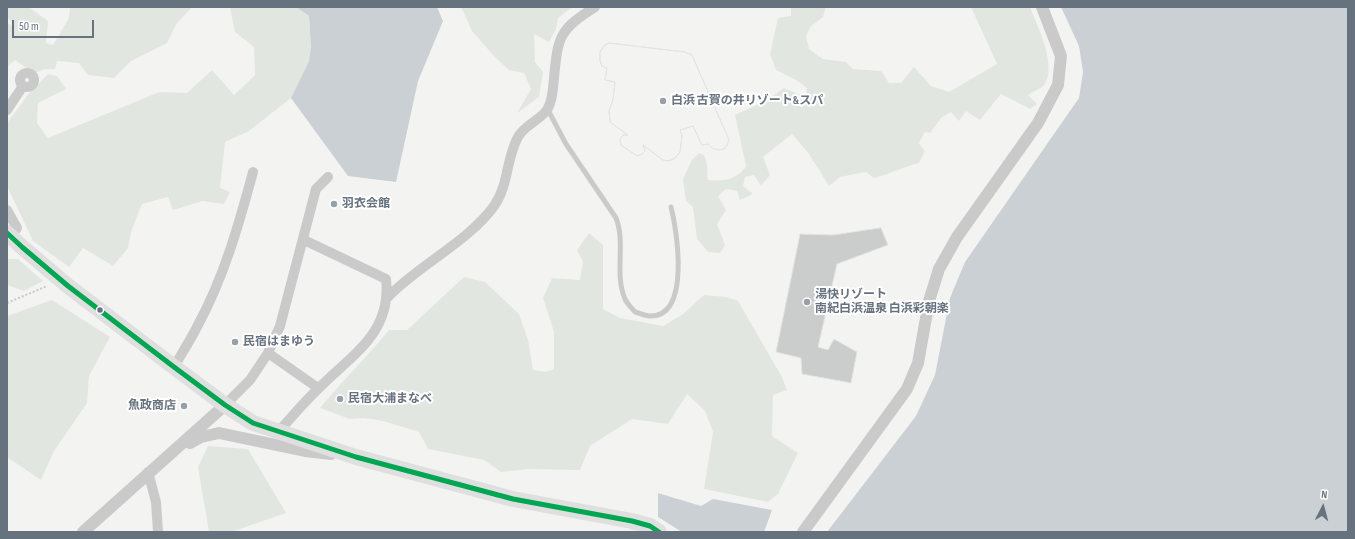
<!DOCTYPE html>
<meta charset="utf-8">
<style>
body{margin:0}
#map{position:relative;width:1355px;height:539px;overflow:hidden;background:#f3f4f2;font-family:"Sofia Sans Condensed",sans-serif}
canvas{display:block}
.frame{position:absolute;inset:0;border:8px solid #67727f;pointer-events:none}
.north{position:absolute;left:1303px;top:487px;width:40px;height:40px;-webkit-text-stroke:3px #fff;paint-order:stroke;rotate:6deg;font-size:11px;font-weight:700;line-height:16px;text-align:center;color:#67727f}
.north::after{content:'';display:block;margin:auto;width:14px;height:18px;background:#67727f;clip-path:polygon(50% 0,100% 100%,50% 72%,0 100%)}
.scale{position:absolute;left:12px;top:20px;width:82px;height:18px;box-sizing:border-box;border:2px solid #67727f;border-top:0;padding-left:5px;font-size:12px;line-height:14px;white-space:nowrap;color:#67727f;-webkit-text-stroke:3px #fff;paint-order:stroke}
</style>
<div id="map">
<canvas width="1355" height="539"></canvas>
<div class="frame"></div>
<div class="north">N</div>
<div class="scale">50 m</div>
</div>
<script>
const ctx = document.querySelector('canvas').getContext('2d');
ctx.lineJoin = 'round';
function fill(path, color) { ctx.fillStyle = color; ctx.fill(path, 'evenodd'); }
function trace(path, color, width, dash) { ctx.strokeStyle = color; ctx.lineWidth = width; ctx.lineCap = dash ? 'butt' : 'round'; ctx.setLineDash(dash || []); ctx.stroke(path); }
function drawText(font, color, halo, rows, align = 'center') {
  ctx.font = font + ' "Sofia Sans Condensed","Noto Sans JP",sans-serif'; ctx.lineWidth = 4; ctx.setLineDash([]); ctx.textBaseline = 'middle'; ctx.strokeStyle = halo; ctx.fillStyle = color; for (const [text, x, y, turn = 0] of rows) {
    ctx.save(); ctx.translate(x, y); ctx.rotate((+turn || 0) * Math.PI / 180); ctx.textAlign = isNaN(turn) ? turn : align; if (halo) ctx.strokeText(text, 0, 0); ctx.fillText(text, 0, 0); ctx.restore();
  }
}
fill(new Path2D(`
 M7,7H29L48,21L46,43L53,45L69,18L70,7H192L177,23L167,43L131,61L114,78L88,75L79,63L57,61L55,69H46L34,73L15,60L7,67V23L14,26L7,16Z
 M230,7H296L309,16L311,47L309,61L291,98L249,131L225,142L220,188L230,192L224,204L202,201L173,210L168,197L142,204L132,229L128,248L113,266L83,248L69,267L33,241L7,186V123L27,96L48,74L57,76L66,89L38,103L37,123L48,138L159,92L187,93L212,70L234,95L255,75L254,47L235,32Z
 M461,7H572L558,18L556,29L549,42L534,34L535,62L543,72L539,97L517,113L531,89L524,73L509,70L494,56L472,31Z
 M791,7H826L823,17L811,26L806,36L809,49L823,59L846,62L853,69L881,71L889,83H901L914,67L931,86L949,92L997,64L971,7H1030C1037,25 1060,71 1042,87C1038,90 1032,92 1028,95L1037,104L1030,109L1001,94L980,120L966,111L959,121L951,112L941,118L930,133L925,132L919,143L925,151L919,163C903,167 890,174 874,178L866,172L840,177L829,186L809,154L792,134L763,157L770,175L761,186L754,175L745,177L743,186L753,194L740,200L737,191L726,189L718,196L726,210L717,224L725,245L720,253L708,252L697,239L693,207L686,201L683,179L692,160L699,153L704,155C709,165 706,171 708,180C724,182 738,179 746,166L735,115L767,100L784,88L805,97L807,88L796,80L776,70L770,54L778,18L791,16Z
 M589,233L603,245V309L620,318L663,326L683,314L704,295L727,297L738,301L782,377L787,390L773,395L772,436L798,453L778,494L768,502L704,489L713,432L705,411L687,394L668,424L632,419L590,446L580,470L528,469L501,472L484,460L428,449L419,432L383,421L364,418L350,419L320,408C342,381 367,357 389,330H407L464,277L485,282L519,314L528,340L533,370L545,372L554,369V332L543,298L552,278L580,280L583,262L577,250Z
 M7,259H18L43,281L24,291L7,285Z
 M52,300L110,337L89,376L87,403L54,451L41,480L7,457V316Z
 M208,446L248,449L286,513L231,532H209L198,467Z`), '#e2e6e1');
fill(new Path2D(`
 M296,7H437L443,21L418,81L396,182L348,176L291,98L309,61L311,47L309,16Z
 M1061,7H1348V532H827L916,416L935,375L950,298L965,262L1079,98L1083,72L1079,46Z
 M658,493L701,506L713,499L772,510L764,532H682L658,517Z`), '#cad0d3');
const building = new Path2D(`
 M609,43L685,52L692,55L729,140L727,145L724,149L718,150L712,148L708,144L702,145L693,126L680,130L682,136L680,152L675,158L669,161L663,160L643,145L645,151L642,154L637,156L621,145L620,139L623,135H628L610,122L609,111L613,99L615,82L605,80L607,68L602,66L600,61V52L604,46Z
 M609,43L685,52L692,55L729,140L727,145L724,149L718,150L712,148L708,144L702,145L693,126L680,130L682,136L680,152L675,158L669,161L663,160L643,145L645,151L642,154L637,156L621,145L620,139L623,135H628L610,122L609,111L613,99L615,82L605,80L607,68L602,66L600,61V52L604,46Z
 M881,228L888,245L837,264L818,347L828,350L834,339L857,352L851,383L802,374L801,358L776,352L800,234L833,235Z`);
fill(building, '#cbcdcd');
trace(building, '#e2e3e2', 1);
trace(new Path2D(`
 M7,303L47,286`), '#c7c7c8', 2, [2, 2]);
trace(new Path2D(`
 M548,110L566,144L616,218C626,243 614,274 625,299C627,304 632,308 635,312C639,313 645,316 650,316C691,317 677,231 671,207`), '#cacacb', 5);
trace(new Path2D(`
 M20 80a7 7 0 1 1 14 0a7 7 0 1 1-14 0Z
 M7,110L23,86
 M7,210L17,228L11,236
 M388,297C419,265 469,241 494,206C509,185 506,158 518,137C524,125 544,118 548,108C553,99 553,88 554,78C558,36 559,30 595,7
 M268,353L318,388
 M174,367C182,353 191,339 198,325C224,277 239,224 253,172
 M225,405L250,380L268,353L280,326L316,189L328,177
 M278,432C291,418 304,402 318,389C351,355 392,334 386,279L304,240
 M148,472L156,502L158,532`), '#cacacb', 10);
trace(new Path2D(`
 M190,443L201,437L219,433L305,451L331,454
 M83,532L225,405
 M803,532L907,389L918,363L929,301L939,269L957,237L1038,123L1058,85L1061,56L1042,7`), '#cacacb', 12);
trace(new Path2D(`
 M7,233L22,247L68,286L174,367L225,405L253,423L356,457L513,499L632,521L650,526L659,532`), '#dfdfdf', 16);
trace(new Path2D(`
 M7,233L22,247L68,286L174,367L225,405L253,423L356,457L513,499L632,521L650,526L659,532`), '#00a651', 5);
for (const [x, y, r, color] of [
 [663,101,4,"#98a0a7"],
 [334,204,4,"#98a0a7"],
 [807,302,4,"#98a0a7"],
 [100,310,3.5,"#67727f"],
 [235,342,4,"#98a0a7"],
 [340,399,4,"#98a0a7"],
 [184,406,4,"#98a0a7"]
]) { const dot = new Path2D(); dot.arc(x, y, r, 0, 2 * Math.PI); ctx.fillStyle = color; ctx.fill(dot); trace(dot, '#fff', 1.5); }
drawText('bold 12px', '#67727f', '#fff', [
 ["白浜 古賀の井リゾート&スパ",671,101],
 ["羽衣会館",342,204],
 ["湯快リゾート",815,295],
 ["南紀白浜温泉 白浜彩朝楽",815,309],
 ["民宿はまゆう",243,342],
 ["民宿大浦まなべ",348,399],
 ["魚政商店",176,406,"right"]
], 'left');
</script>
